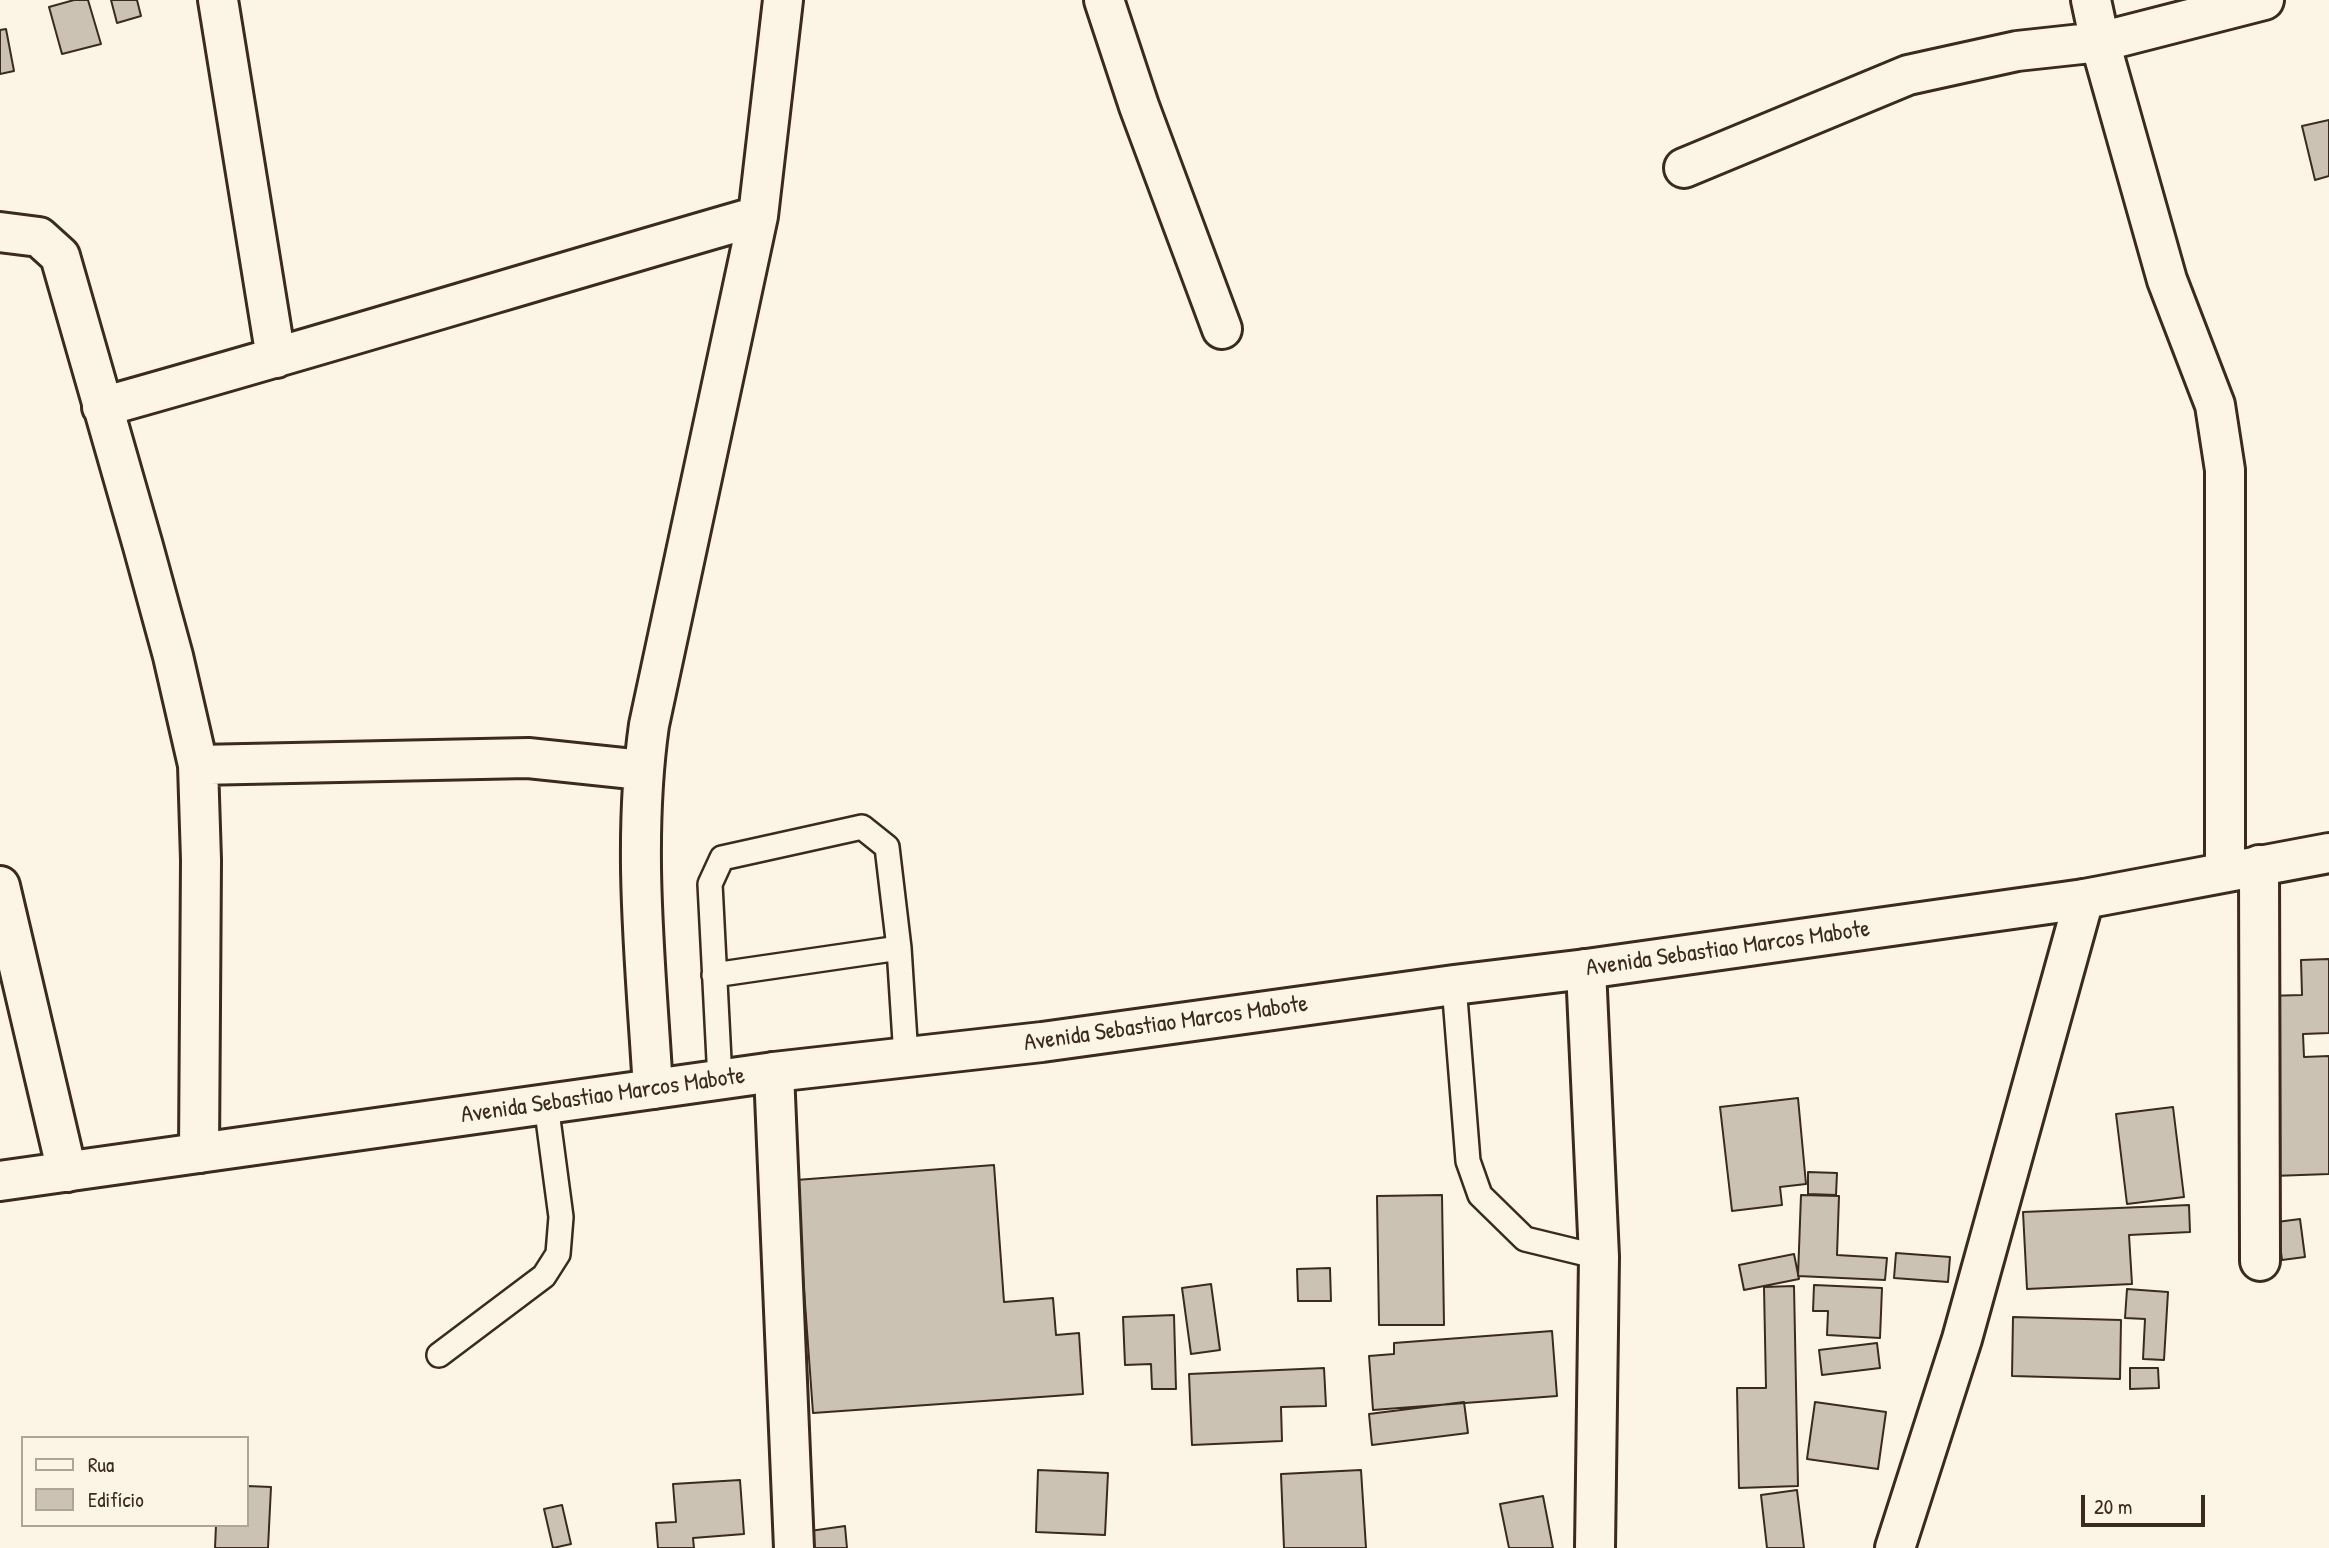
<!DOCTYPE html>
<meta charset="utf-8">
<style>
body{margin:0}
#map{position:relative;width:2329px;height:1548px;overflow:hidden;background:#fcf5e5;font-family:"Patrick Hand",sans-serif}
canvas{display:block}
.legend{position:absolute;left:21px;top:1436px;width:228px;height:91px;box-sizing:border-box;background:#fcf5e5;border:2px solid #afa495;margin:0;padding:9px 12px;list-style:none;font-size:21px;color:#3b2a1e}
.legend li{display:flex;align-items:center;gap:14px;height:35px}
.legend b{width:35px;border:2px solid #afa495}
.scale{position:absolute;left:2081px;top:1495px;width:124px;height:32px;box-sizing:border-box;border:4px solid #3b2a1e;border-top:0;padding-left:9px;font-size:21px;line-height:24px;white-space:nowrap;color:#3b2a1e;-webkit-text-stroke:5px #fcf5e5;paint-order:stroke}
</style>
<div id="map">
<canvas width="2329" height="1548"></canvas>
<ul class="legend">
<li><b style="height:9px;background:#fcf5e5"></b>Rua</li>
<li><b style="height:19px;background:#ccc2b3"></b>Edifício</li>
</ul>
<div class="scale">20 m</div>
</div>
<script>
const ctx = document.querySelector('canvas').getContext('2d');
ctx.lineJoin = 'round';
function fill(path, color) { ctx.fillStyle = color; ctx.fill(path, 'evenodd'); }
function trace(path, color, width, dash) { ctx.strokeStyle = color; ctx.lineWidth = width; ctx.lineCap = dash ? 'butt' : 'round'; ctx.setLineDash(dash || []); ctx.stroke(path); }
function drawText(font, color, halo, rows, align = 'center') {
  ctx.font = font + ' "Patrick Hand",sans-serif'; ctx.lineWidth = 5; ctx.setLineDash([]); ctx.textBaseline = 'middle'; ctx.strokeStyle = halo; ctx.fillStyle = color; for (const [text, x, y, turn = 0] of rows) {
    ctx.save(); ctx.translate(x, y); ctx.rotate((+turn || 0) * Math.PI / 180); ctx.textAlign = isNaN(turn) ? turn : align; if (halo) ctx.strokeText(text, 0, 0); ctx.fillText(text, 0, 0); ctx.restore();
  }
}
const building = new Path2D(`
 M74,0H88L101,44L62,54L49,7Z
 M111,0H137L141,16L117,23Z
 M6,29L14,71L0,74V30Z
 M2329,120V176L2315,180L2302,126Z
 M2329,959V1033L2303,1034L2304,1057L2329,1056V1174L2273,1176L2266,996L2302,995L2301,960Z
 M1798,1098L1806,1184L1780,1187L1782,1205L1732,1211L1720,1107Z
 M2173,1107L2184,1197L2127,1204L2116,1114Z
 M994,1165L1004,1302L1053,1298L1056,1335L1079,1333L1083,1394L813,1413L796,1180Z
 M1808,1172L1837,1173L1836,1195L1808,1194Z
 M1442,1195L1444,1325H1379L1377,1196Z
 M1801,1195L1839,1196L1837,1255L1887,1258L1885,1280L1798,1276Z
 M2189,1205L2190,1232L2129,1235L2132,1284L2027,1289L2023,1212Z
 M2300,1219L2305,1257L2282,1260L2277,1222Z
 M1896,1253L1950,1257L1948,1282L1894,1278Z
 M1794,1254L1799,1279L1744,1290L1739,1265Z
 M1330,1268L1331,1301H1298L1297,1269Z
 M1211,1284L1220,1350L1191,1354L1182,1288Z
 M1814,1285L1882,1288L1880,1338L1827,1335L1828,1311H1813Z
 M1794,1286L1798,1486L1739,1488L1737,1388H1766L1764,1287Z
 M2127,1289L2168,1292L2164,1360L2143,1359L2145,1319L2125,1318Z
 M1174,1315L1176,1389H1152L1151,1364L1125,1365L1123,1317Z
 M2013,1317L2121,1320L2120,1379L2012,1376Z
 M1552,1331L1557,1396L1373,1410L1369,1356L1394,1354V1343Z
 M1877,1343L1880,1368L1822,1375L1819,1350Z
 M1324,1368L1326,1406L1281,1407L1282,1441L1192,1445L1189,1374Z
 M2130,1368H2158L2159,1388L2130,1389Z
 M1464,1402L1468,1433L1372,1445L1369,1414Z
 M1815,1402L1886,1412L1878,1469L1807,1459Z
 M1038,1470L1108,1473L1105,1535L1036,1532Z
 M1361,1470L1366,1548H1284L1281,1474Z
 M740,1480L744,1534L693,1538L694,1548H658L656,1523L676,1522L673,1484Z
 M247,1486L271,1487L268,1548H215L216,1525H247Z
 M1797,1490L1804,1548H1767L1761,1495Z
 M1543,1496L1553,1548H1509L1500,1504Z
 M562,1505L571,1544L553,1548L544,1509Z
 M845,1526L847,1548H812L810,1531Z`);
fill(building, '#ccc2b3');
trace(building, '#3b2a1e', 2);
const service = new Path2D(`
 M714,975L899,948
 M1454,985L1468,1161L1480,1195L1525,1239L1599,1257
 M720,1080L710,884L722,858L862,827L887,847L899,948L906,1057
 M439,1355L544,1276L558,1254L561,1217L546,1104`);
const minor = new Path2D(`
 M218,0L276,358
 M1104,0L1139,106L1222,329
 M2091,0L2100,42L2167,280L2215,405L2225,470V871
 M1684,168L1908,75L2017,51L2100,42L2264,0
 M0,232L39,237L60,256L143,546L173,656L198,765L201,860L199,1153
 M102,407C321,346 539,279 758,216
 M198,765L528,758L642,770
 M2259,865L2260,1261
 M0,886L67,1172
 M1586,969L1599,1257L1595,1548
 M774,1072L794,1548
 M653,1089C646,968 632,845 649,725L758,216L783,0
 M1895,1548L1962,1339L2084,899`);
const secondary = new Path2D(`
 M0,1181L774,1072L1042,1042L1454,985L1586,969L2084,899L2329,853`);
trace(service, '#3b2a1e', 28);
trace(minor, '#3b2a1e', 44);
trace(secondary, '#3b2a1e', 44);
trace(service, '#fcf5e5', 23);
trace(minor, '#fcf5e5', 38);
trace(secondary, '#fcf5e5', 38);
drawText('24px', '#3b2a1e', '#fcf5e5', [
 ["Avenida Sebastiao Marcos Mabote",1728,949,-8],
 ["Avenida Sebastiao Marcos Mabote",1166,1024,-8],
 ["Avenida Sebastiao Marcos Mabote",603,1096,-8]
]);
</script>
